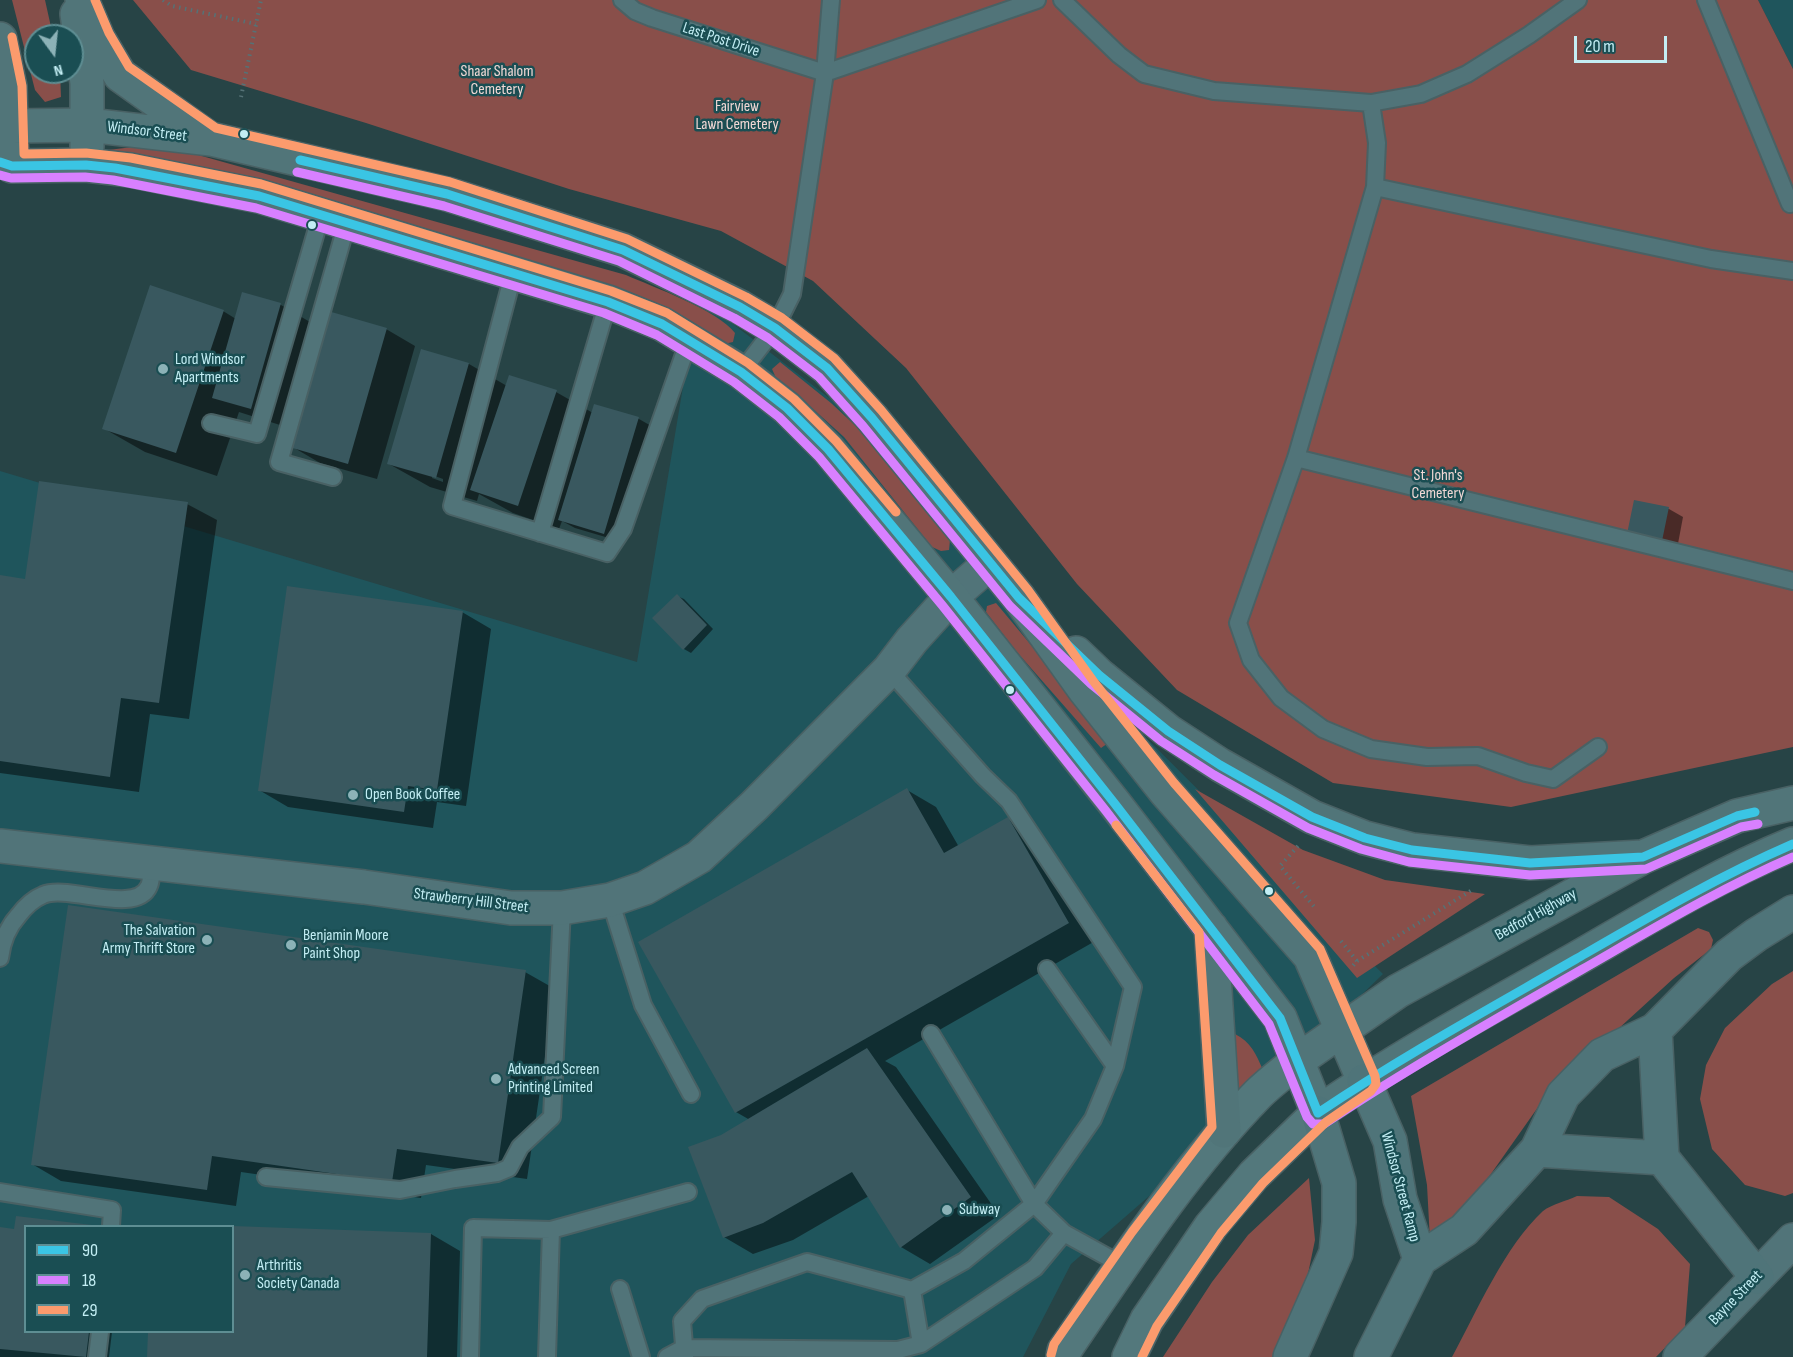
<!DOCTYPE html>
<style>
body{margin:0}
#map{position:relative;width:1793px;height:1357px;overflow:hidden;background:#274446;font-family:"Sofia Sans Condensed",sans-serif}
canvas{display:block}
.legend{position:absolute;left:24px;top:1225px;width:210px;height:108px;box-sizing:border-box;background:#1a4e53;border:2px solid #5e8e93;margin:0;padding:8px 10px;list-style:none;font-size:18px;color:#c3eef4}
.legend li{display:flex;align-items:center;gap:12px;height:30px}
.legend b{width:30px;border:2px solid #5e8e93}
.north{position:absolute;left:24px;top:24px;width:60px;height:60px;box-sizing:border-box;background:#1a4e53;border:2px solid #5e8e93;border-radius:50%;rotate:165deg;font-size:16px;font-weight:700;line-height:24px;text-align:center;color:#c3eef4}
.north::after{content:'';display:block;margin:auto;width:21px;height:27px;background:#8cb2b7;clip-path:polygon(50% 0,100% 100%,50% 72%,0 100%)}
.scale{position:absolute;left:1574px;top:36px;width:93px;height:27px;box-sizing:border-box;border:3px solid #c3eef4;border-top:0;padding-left:8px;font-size:18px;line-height:21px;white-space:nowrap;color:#c3eef4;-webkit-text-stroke:4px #1a4e53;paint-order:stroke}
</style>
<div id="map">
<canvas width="1793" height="1357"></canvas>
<ul class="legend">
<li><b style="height:8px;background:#3ac5e4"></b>90</li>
<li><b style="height:8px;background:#d880ff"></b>18</li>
<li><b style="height:8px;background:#fc9b6d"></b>29</li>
</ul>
<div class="north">N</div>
<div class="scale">20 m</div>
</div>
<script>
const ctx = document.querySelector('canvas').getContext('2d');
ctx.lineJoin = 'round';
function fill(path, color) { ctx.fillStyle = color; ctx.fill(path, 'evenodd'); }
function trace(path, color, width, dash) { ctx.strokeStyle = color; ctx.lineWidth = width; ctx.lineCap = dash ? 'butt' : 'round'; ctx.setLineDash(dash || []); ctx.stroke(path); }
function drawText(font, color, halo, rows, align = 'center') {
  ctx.font = font + ' "Sofia Sans Condensed",sans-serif'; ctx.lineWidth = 5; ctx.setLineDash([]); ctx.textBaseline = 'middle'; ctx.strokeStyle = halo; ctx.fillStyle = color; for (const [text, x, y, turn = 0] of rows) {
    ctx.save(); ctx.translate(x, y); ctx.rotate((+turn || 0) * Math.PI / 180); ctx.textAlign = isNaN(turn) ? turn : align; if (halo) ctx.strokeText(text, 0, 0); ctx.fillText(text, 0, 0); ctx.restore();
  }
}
fill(new Path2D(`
 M1758,0H1793V69Z
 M698,297L854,417L1054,646L1383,974L1260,1093L1224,1131L1071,1264L1023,1357H0V471L637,662ZM26,1226H232V1332H26Z`), '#1f555c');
fill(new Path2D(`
 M12,0H45L53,36H36V72H60L61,97L45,102L35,90Z
 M133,0H1758L1793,69V747L1511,807L1333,783L1177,690L1077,584L906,368L813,281L721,231L569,189L366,123L191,70Z
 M141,146L184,151L626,275C653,287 718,310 735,333L733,342L724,344L108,150Z
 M780,362L831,403L860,430L950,540L949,550L941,551L932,547L844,437L812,408L776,378L772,369Z
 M996,603L1111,741L1101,748L1016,651L986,612L987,606Z
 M1195,789L1303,850L1385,880L1485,894L1357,978Z
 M1698,928L1709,932L1713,940L1711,949L1674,978L1548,1093L1431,1259L1427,1185L1411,1096Z
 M1793,971V1193L1785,1196L1745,1185L1712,1149L1700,1099L1706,1065L1725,1028L1772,984Z
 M1235,1034C1251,1042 1256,1054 1263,1070L1231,1099L1230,1043Z
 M1309,1178L1315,1240L1302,1303L1274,1357H1163L1212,1282L1248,1235Z
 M1577,1196L1609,1197L1658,1229L1690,1264L1685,1327L1656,1357H1452C1477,1311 1505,1246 1543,1211C1552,1204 1567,1201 1577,1196Z`), '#894f4a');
fill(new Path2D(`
 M243,294L281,305L310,322L280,425L239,412L217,476L145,452L103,428L223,311L236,319Z
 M386,329L415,346L377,479L320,463L291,446Z
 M422,350L469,364L507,386L556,392L593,413L639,419L653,427L619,541L575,528L562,521L559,529L513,513L479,494L477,501L430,487L389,464ZM432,475L443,479V482L432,478Z
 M1635,502L1669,509L1683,517L1677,549L1643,542Z
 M187,504L217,520L189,719L150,714L139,792L0,773V577L27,581Z
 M677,596L684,599L713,629L691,653L684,649Z
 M462,612L491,629L466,806L437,802L433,828L288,807L259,790Z
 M907,790L936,807L959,847L1008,819L1037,836L1097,940L885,1061L896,1067L999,1215L930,1264L901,1247L869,1196L793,1240L753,1254L724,1237L722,1136L750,1120L736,1112Z
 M525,972L555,989L527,1179L426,1165L421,1198L241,1172L236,1206L61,1181L32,1164Z
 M17,1218L92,1226H26V1332H112L109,1357H0V1229L16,1231Z
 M153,1225L188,1226H153Z
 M431,1234L460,1251L457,1357H148L149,1332H232Z`), '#0007');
fill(new Path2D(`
 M150,285L224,310L176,453L102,429Z
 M242,292L281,303L251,409L212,398Z
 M328,311L387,328L348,464L289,447Z
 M421,349L469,363L436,478L387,464Z
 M509,375L557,390L518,506L470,490Z
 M594,404L639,417L604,534L558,520Z
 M39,481L188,502L159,703L121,698L110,777L0,761V575L25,579Z
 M1634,500L1669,507L1662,541L1627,534Z
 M287,586L463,611L437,790L408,786L404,812L258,791Z
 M677,594L707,625L683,650L652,618Z
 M907,788L944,853L1008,817L1069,923L735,1113L638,942Z
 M68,905L526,970L498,1163L397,1149L392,1182L212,1156L207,1190L31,1165Z
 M867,1048L971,1197L900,1248L852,1172L763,1223L723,1238L688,1147L721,1135Z
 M16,1216L92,1225V1226H26V1332H89L86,1357L0,1349V1227L14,1229Z
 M232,1226L431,1233L427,1357H147L148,1332H232Z`), '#39585f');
const lane = new Path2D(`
 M622,0L635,11L652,18L825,73L831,0
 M1062,0L1119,55L1144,74L1214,91L1371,103L1421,94L1467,74L1529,35L1578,0
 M1706,0L1790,204
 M1371,103L1377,143L1375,187
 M513,275L452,506L607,553L623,529L689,340
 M741,372L775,328L792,294L825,73L1037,0
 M211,423L257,434L321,215
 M1296,458L1793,581
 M333,477L279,462L347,223
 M540,533L608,302
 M1598,747L1553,779L1526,773L1478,756L1427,757L1371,749L1323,729L1281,698L1251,660L1238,623L1296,458L1375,187L1711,259L1793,271
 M610,900L643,1005L691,1094
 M0,958C2,941 7,928 18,916C24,908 33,899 43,895C68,884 136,916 149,886C152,880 151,870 152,863
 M1047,969L1115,1066
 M931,1034L1034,1204L1064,1233L1122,1265
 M266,1177L400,1190L455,1179L497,1173L509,1168L520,1147L552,1117L562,908
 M0,1192L112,1210L111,1226
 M551,1230L688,1192
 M620,1289L641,1357
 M912,1290L921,1344
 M97,1357L100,1332
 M470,1357L473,1228L551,1230L547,1357
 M667,1357L684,1348L898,1350L921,1344L1035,1268L1064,1233
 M685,1357L682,1321L702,1299L807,1262L912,1290L964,1261L1034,1204L1093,1119L1115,1066L1133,987L1009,801L983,776L889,670`);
const street = new Path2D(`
 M0,846L364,887L511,908H562L610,900L645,888L699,857L754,806L889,670L912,640L951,597L990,563
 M1680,1357L1793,1240`);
const secondary = new Path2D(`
 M1063,1357L1064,1351C1124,1263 1183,1171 1258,1094C1270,1082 1284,1072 1297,1061
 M1129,1357L1147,1320L1211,1226L1254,1175L1318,1113`);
const primary = new Path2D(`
 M82,0L98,38L120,75L207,137
 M77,14L87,83V147
 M0,39L10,87L12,166L86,165L130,170L259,196L608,302L662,324L741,372L787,408L828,449L951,597L1115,804L1280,1018L1318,1113C1400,1056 1489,1008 1576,959C1647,918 1717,875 1793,844
 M12,126L88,125L211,139L447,194L623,250L740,307L775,328L827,368L872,418L1019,598L1084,689L1165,791L1310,956L1364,1081
 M1076,653L1099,675L1168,731L1220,765L1312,817L1365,838L1412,850L1530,863L1643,857
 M1211,928L1224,1131
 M1297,1061L1398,991L1643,857L1737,816L1793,803`);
const highway = new Path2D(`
 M1655,1030L1662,1158L1757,1277
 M1364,1081L1390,1141L1400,1199L1420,1259L1371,1357
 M1537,1150L1662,1158
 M1420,1259L1464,1230L1537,1150L1563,1095L1602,1055L1655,1030L1729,955L1756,935L1793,912
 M1290,1357L1336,1253L1339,1222V1183L1318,1113`);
trace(lane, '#496164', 20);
trace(street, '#496164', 36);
trace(secondary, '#496164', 36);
trace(primary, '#496164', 36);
trace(highway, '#496164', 36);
trace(new Path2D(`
 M163,0L172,6L256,24
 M241,97L261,0
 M1298,846L1280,866L1316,909
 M1341,941L1357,961L1352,967
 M1357,961L1472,890`), '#557276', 4, [1.5, 4.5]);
trace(lane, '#517479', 16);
trace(street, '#517479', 33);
trace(secondary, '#53787c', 33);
trace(primary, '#517579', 33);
trace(highway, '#4f7479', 33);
trace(new Path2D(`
 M300,160L447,194L623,250L740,307L775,328L827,368L872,418L1019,598L1099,675L1168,731L1220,765L1312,817L1365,838L1412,850L1530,863L1643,857L1737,816L1755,812
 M0,162L12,166L86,165L115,168L259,196L608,302L662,324L741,372L787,408L828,449L951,597L1115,804L1280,1018L1318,1113C1401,1057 1489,1009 1576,959C1647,918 1717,877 1793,844`), '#3ac5e4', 9);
trace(new Path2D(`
 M297,172L444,206L619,261L734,318L768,338L819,377L863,426L1010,606L1091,684L1161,741L1214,775L1308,828L1361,849L1409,862L1530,875L1646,869L1741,827L1758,824
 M0,175L11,178L85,177L113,180L256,208L604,313L657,335L734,382L779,417L819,457L942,605L1106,811L1269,1024L1307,1117L1313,1124H1324C1407,1069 1494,1020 1581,970C1651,930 1719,889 1793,857`), '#d880ff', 9);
trace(new Path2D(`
 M95,0L109,33L129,67L216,128L450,182L627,239L746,297L782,318L834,358L881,410L1028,590L1094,682L1174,783L1320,949L1375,1076L1376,1084L1371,1091L1326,1122L1263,1183L1221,1233L1157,1326L1142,1357
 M12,37L22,86L24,154L86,153L131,158L261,184L611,291L667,313L748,363L794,399L836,441L896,512
 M1051,1355L1054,1344L1132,1232L1212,1127L1199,932L1116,825`), '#fc9b6d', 9);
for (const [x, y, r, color] of [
 [244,134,5,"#c3eef4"],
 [312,225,5,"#c3eef4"],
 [163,369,6,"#8cb2b7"],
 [1010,690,5,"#c3eef4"],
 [353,795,6,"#8cb2b7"],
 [1269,891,5,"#c3eef4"],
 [207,940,6,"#8cb2b7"],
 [291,945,6,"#8cb2b7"],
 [496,1079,6,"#8cb2b7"],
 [947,1210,6,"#8cb2b7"],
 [245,1275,6,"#8cb2b7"]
]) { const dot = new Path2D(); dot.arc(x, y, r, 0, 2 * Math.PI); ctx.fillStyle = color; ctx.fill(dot); trace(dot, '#1a4e53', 2); }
drawText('16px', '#c3eef4', '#1a4e53', [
 ["Last Post Drive",721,40,18],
 ["Windsor Street",147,132,7],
 ["Strawberry Hill Street",471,901,7],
 ["Bedford Highway",1536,915,-29],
 ["Windsor Street Ramp",1400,1187,75],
 ["Bayne Street",1736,1298,-46]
]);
drawText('16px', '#f1d8d5', '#1a4e53', [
 ["Shaar Shalom",497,72],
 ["Cemetery",497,90],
 ["Fairview",737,107],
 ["Lawn Cemetery",737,125],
 ["St. John's",1438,476],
 ["Cemetery",1438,494]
]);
drawText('16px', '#c3eef4', '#1a4e53', [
 ["Lord Windsor",175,360],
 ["Apartments",175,378],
 ["Open Book Coffee",365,795],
 ["The Salvation",195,931,"right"],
 ["Army Thrift Store",195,949,"right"],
 ["Benjamin Moore",303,936],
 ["Paint Shop",303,954],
 ["Advanced Screen",508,1070],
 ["Printing Limited",508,1088],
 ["Subway",959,1210],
 ["Arthritis",257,1266],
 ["Society Canada",257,1284]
], 'left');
</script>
